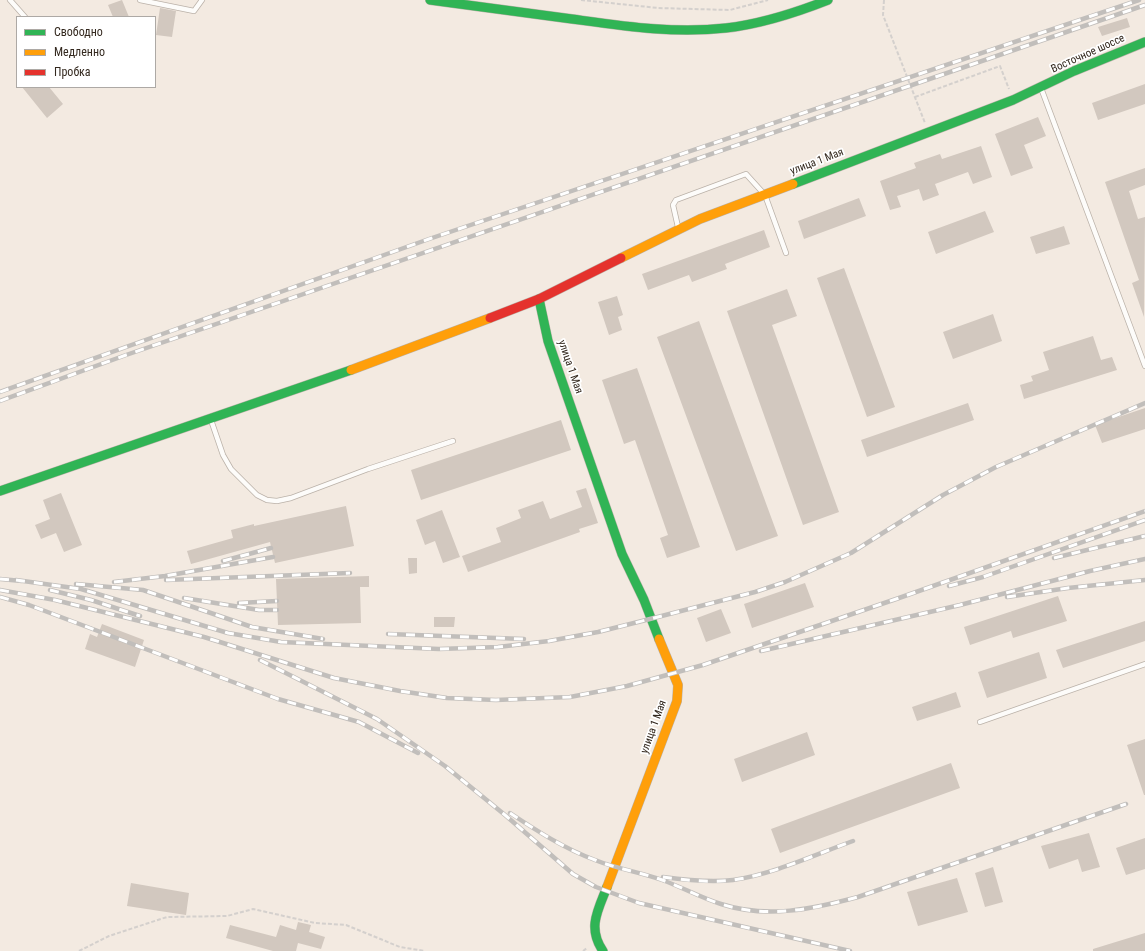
<!DOCTYPE html>
<meta charset="utf-8">
<style>
body{margin:0}
#map{position:relative;width:1145px;height:951px;overflow:hidden;background:#f3eae1;font-family:"Roboto Condensed",sans-serif}
canvas{display:block}
.legend{position:absolute;left:16px;top:16px;width:140px;height:72px;box-sizing:border-box;background:#fff;border:1px solid #ada9a5;margin:0;padding:5px 7px;list-style:none;font-size:12px;color:#33281e}
.legend li{display:flex;align-items:center;gap:8px;height:20px}
.legend b{width:20px;border:1px solid #ada9a5}
</style>
<div id="map">
<canvas width="1145" height="951"></canvas>
<ul class="legend">
<li><b style="height:5px;background:#30b455"></b>Свободно</li>
<li><b style="height:5px;background:#ff9f0a"></b>Медленно</li>
<li><b style="height:5px;background:#e5322d"></b>Пробка</li>
</ul>
</div>
<script>
const ctx = document.querySelector('canvas').getContext('2d');
ctx.lineJoin = 'round';
function fill(path, color) { ctx.fillStyle = color; ctx.fill(path, 'evenodd'); }
function trace(path, color, width, dash) { ctx.strokeStyle = color; ctx.lineWidth = width; ctx.lineCap = dash ? 'butt' : 'round'; ctx.setLineDash(dash || []); ctx.stroke(path); }
function drawText(font, color, halo, rows, align = 'center') {
  ctx.font = font + ' "Roboto Condensed",sans-serif'; ctx.lineWidth = 3.5; ctx.setLineDash([]); ctx.textBaseline = 'middle'; ctx.strokeStyle = halo; ctx.fillStyle = color; for (const [text, x, y, turn = 0] of rows) {
    ctx.save(); ctx.translate(x, y); ctx.rotate((+turn || 0) * Math.PI / 180); ctx.textAlign = isNaN(turn) ? turn : align; if (halo) ctx.strokeText(text, 0, 0); ctx.fillText(text, 0, 0); ctx.restore();
  }
}
fill(new Path2D(`
 M122,0L129,17H113L108,5Z
 M160,8L176,11L172,37L156,35Z
 M1127,18L1130,27L1102,36L1098,27Z
 M1145,84V104L1098,120L1092,103Z
 M22,87H49L63,104L47,118Z
 M1038,117L1046,136L1024,145L1033,168L1011,176L995,134Z
 M981,146L992,177L973,184L968,172L935,184L939,195L923,201L919,189L897,196L901,207L890,210L880,181L916,168L914,163L940,154L942,159Z
 M1145,168V185L1129,191L1138,219L1145,217L1144,317L1132,283L1139,280L1105,182Z
 M859,198L866,216L804,239L798,221Z
 M985,211L994,232L936,254L928,232Z
 M1064,226L1070,244L1036,254L1030,237Z
 M764,230L770,247L725,264L727,269L692,282L689,275L648,290L642,274Z
 M844,268L895,407L867,417L817,278Z
 M787,289L797,316L772,325L839,512L803,525L727,311Z
 M617,296L623,315L618,317L622,330L609,335L598,302Z
 M993,314L1002,341L953,359L943,332Z
 M699,321L778,536L736,551L657,337Z
 M1093,336L1101,360L1112,357L1117,370L1024,399L1020,385L1033,381L1031,376L1049,370L1043,352Z
 M637,368L700,547L667,558L660,538L668,535L635,440L624,444L602,380Z
 M968,403L974,420L867,457L861,440Z
 M1145,408V429L1102,443L1095,425Z
 M561,420L571,450L421,500L411,470Z
 M586,488L598,523L579,529L580,532L468,572L462,556L501,542L496,528L521,518L518,510L543,501L550,519L582,507L576,491Z
 M61,493L82,545L64,552L56,533L41,539L35,525L50,519L43,500Z
 M346,506L354,546L275,563L270,542L191,564L187,551L233,538L231,530L254,524V526Z
 M442,510L460,557L443,563L435,541L425,545L416,520Z
 M408,558H417V573L409,574Z
 M369,576V587H360L361,623L278,625L276,579Z
 M805,583L814,607L752,628L744,604Z
 M1058,596L1067,621L1013,638L1011,631L970,645L964,627Z
 M721,609L731,633L706,642L697,618Z
 M434,617H455L454,627H434Z
 M1145,621V641L1063,668L1056,650Z
 M102,624L144,640L135,667L85,649L90,634L97,637Z
 M1039,652L1047,678L987,698L978,672Z
 M956,692L961,707L917,721L912,707Z
 M807,732L815,755L742,782L734,759Z
 M1145,739V795H1144L1127,745Z
 M951,763L960,788L780,853L771,829Z
 M1089,833L1100,867L1082,872L1078,859L1049,869L1041,846Z
 M1145,838V869L1126,875L1116,848Z
 M993,867L1003,902L985,907L975,873Z
 M957,878L968,912L918,926L907,892Z
 M131,883L189,893L186,915L127,906Z
 M298,922L311,925L309,932L325,937L321,949L298,943L296,951H273L226,938L230,925L276,937L280,925L296,930Z
 M1145,933V951H1093V949Z`), '#d2c8bf');
const lane = new Path2D(`
 M10,0L25,17
 M140,0L194,11L202,0
 M1041,88L1145,366
 M678,227L673,205L676,200L746,174L765,195L786,253
 M211,420L223,455L231,469L257,495L267,500L277,501L291,498L368,469L453,441
 M980,722L1145,664`);
const fast = new Path2D(`
 M430,0C477,6 524,13 572,19C623,26 674,34 726,28C761,24 795,13 828,0
 M793,184L1013,100L1074,71L1145,42
 M539,299L548,341L622,554L644,600L659,639
 M0,491L351,370
 M603,951C587,928 598,910 607,887`);
const slow = new Path2D(`
 M621,258L700,219L793,184
 M351,370L490,318
 M607,887L677,701L678,685L659,639`);
const jam = new Path2D(`
 M490,318L539,299L621,258`);
trace(lane, '#bab1a8', 6);
trace(fast, '#bab1a8', 10);
trace(slow, '#bab1a8', 10);
trace(jam, '#bab1a8', 10);
trace(new Path2D(`
 M581,0L658,8L730,10L768,0
 M884,0L883,15L925,123
 M915,97L1000,66L1009,89
 M79,951L109,936L167,917L227,916L253,909L315,923L346,925L400,947L425,951
 M583,951L587,948`), '#d4d0cd', 2, [4, 2]);
trace(lane, '#fdfcfa', 4.5);
trace(fast, '#30b455', 9);
trace(slow, '#ff9f0a', 9);
trace(jam, '#e5322d', 9);
const rail = new Path2D(`
 M0,392L429,239L1139,0
 M0,401L126,355L1145,5
 M1054,558L1145,536
 M223,561L271,548
 M0,579L22,581
 M16,580L81,589L228,633L281,642L439,649L498,647L549,641L598,632L646,620L755,592L785,582L851,553L943,495L996,467L1145,403
 M166,580L350,573
 M114,582L165,576L273,557
 M76,584L143,590L252,627L323,639
 M949,586L983,577L1145,520
 M0,590L55,600L204,637L334,678L400,691L447,698L496,700L570,697L627,686L703,665L899,598L1145,511
 M50,590L91,600L140,616
 M0,597L29,605L278,699L359,722L418,753
 M1007,597L1068,588L1145,580
 M184,598L259,610H277
 M239,603L277,601
 M388,634L524,639
 M761,651L960,605L1090,571L1145,559
 M260,660L377,719L445,766L505,815L573,874L596,887L639,903L850,951
 M510,813C537,831 565,849 595,860C617,869 640,872 662,880C682,887 701,898 721,904C767,919 813,909 858,897L1126,804
 M663,877C685,880 710,883 733,880C774,874 814,855 853,841`);
trace(rail, '#c1bebb', 4.5);
trace(rail, '#fff', 3, [9]);
drawText('11px', '#33281e', '#fff', [
 ["Восточное шоссе",1088,54,-24],
 ["улица 1 Мая",817,162,-21],
 ["улица 1 Мая",570,367,71],
 ["улица 1 Мая",654,727,-70]
]);
</script>
